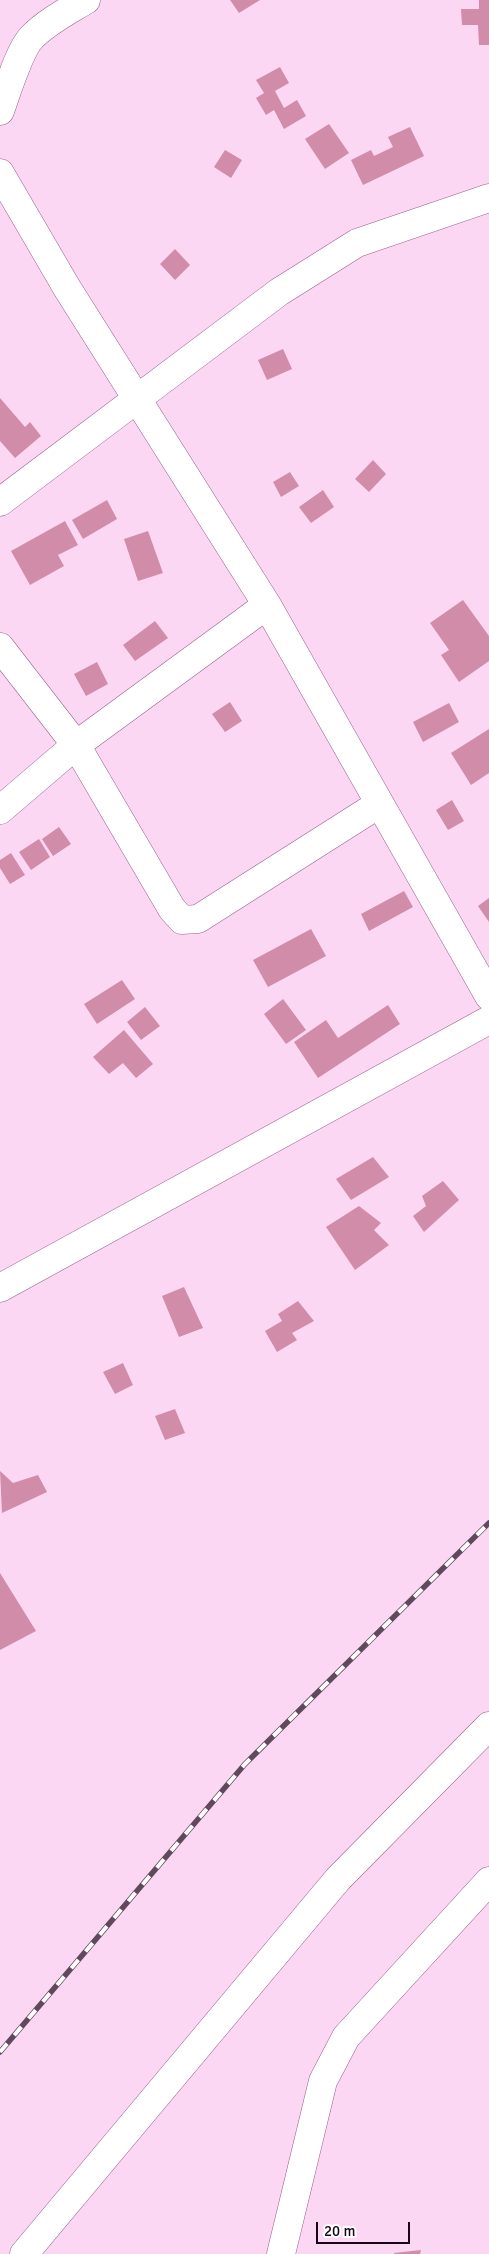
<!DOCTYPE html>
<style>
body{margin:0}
#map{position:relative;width:489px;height:2254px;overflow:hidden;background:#fbd7f4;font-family:Signika,sans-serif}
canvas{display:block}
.scale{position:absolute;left:316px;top:2222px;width:94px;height:22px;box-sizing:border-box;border:2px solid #180616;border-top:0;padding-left:6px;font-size:15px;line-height:18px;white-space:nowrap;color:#180616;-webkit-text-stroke:4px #fff;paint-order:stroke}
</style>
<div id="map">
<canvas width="489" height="2254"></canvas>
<div class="scale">20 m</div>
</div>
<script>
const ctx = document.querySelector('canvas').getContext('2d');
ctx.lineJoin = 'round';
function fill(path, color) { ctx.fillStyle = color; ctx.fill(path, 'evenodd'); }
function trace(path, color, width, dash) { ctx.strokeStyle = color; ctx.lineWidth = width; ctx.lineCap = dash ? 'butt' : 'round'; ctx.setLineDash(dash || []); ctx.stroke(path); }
fill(new Path2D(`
 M230,0H260L239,13Z
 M479,0H489V45H479L478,25H462L461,9H479Z
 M280,67L289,83L275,91L284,108L297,100L306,116L284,129L274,110L266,115L256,98L264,93L256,80Z
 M329,124L349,153L325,169L305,139Z
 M410,127L424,156L363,185L351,160L371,150L374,156L393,147L388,137Z
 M225,150L242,160L231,178L214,167Z
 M175,249L190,265L175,280L160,264Z
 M283,349L292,369L267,380L258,360Z
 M0,398L25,427L30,422L41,436L15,458L0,441Z
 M373,460L386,474L369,492L355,479Z
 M290,472L299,486L281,497L273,482Z
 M323,490L334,507L311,523L299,507Z
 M107,500L117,519L83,539L72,520Z
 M65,521L78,545L58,555L64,566L30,585L11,551Z
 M148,531L163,573L138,581L124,539Z
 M463,600L489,636V661L459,682L441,655L449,650L430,623Z
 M155,621L168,638L135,661L123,645Z
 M97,662L108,684L86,696L74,674Z
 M230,702L242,721L225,732L212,714Z
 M449,703L459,722L423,742L413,722Z
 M489,729V773L471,785L451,753Z
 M452,800L464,821L448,830L436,810Z
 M59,827L71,844L53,856L42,839Z
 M39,839L50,857L31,870L19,852Z
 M11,853L25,875L10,884L0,868V860Z
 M404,891L413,907L369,931L361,914Z
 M489,898V922L478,906Z
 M311,929L326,956L268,987L253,960Z
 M122,980L135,999L97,1024L84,1004Z
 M283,999L306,1030L286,1044L264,1014Z
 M388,1005L400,1024L318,1078L294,1042L326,1020L338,1038Z
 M145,1007L160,1026L141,1040L127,1022Z
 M124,1030L153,1064L136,1078L123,1063L109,1074L93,1057Z
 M373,1157L389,1177L351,1200L336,1179Z
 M443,1181L459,1200L424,1232L413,1216L426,1206L422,1196Z
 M359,1206L381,1223L374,1230L389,1245L355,1270L326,1227Z
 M184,1287L203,1328L179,1337L162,1296Z
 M298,1301L314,1321L292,1333L297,1340L277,1352L265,1331L282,1321L278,1314Z
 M123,1363L133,1385L115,1394L103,1372Z
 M175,1409L185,1433L165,1440L155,1416Z
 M0,1471L13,1483L38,1475L47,1492L2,1513Z
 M0,1573L36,1631L0,1650Z
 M421,2250L420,2254H394V2253Z`), '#d18caa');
const minor = new Path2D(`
 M0,111C7,92 19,50 32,37C48,21 68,11 86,0
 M0,173L67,288L267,605L489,996
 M0,502L279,292L357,243L489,198
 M0,647L76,745L172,909L182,920L198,919L379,804
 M0,810L76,745L267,605
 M24,2254L338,1879L489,1726
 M281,2254L323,2081L346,2037L489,1881`);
const tertiary = new Path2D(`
 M0,1288L489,1020`);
trace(minor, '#95618d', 29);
trace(tertiary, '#95618d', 29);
trace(minor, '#fff', 28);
trace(tertiary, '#fff', 28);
const rail = new Path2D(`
 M0,2052L245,1764L489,1523`);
trace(rail, '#61495d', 5.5);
trace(rail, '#fff', 4, [11]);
</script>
